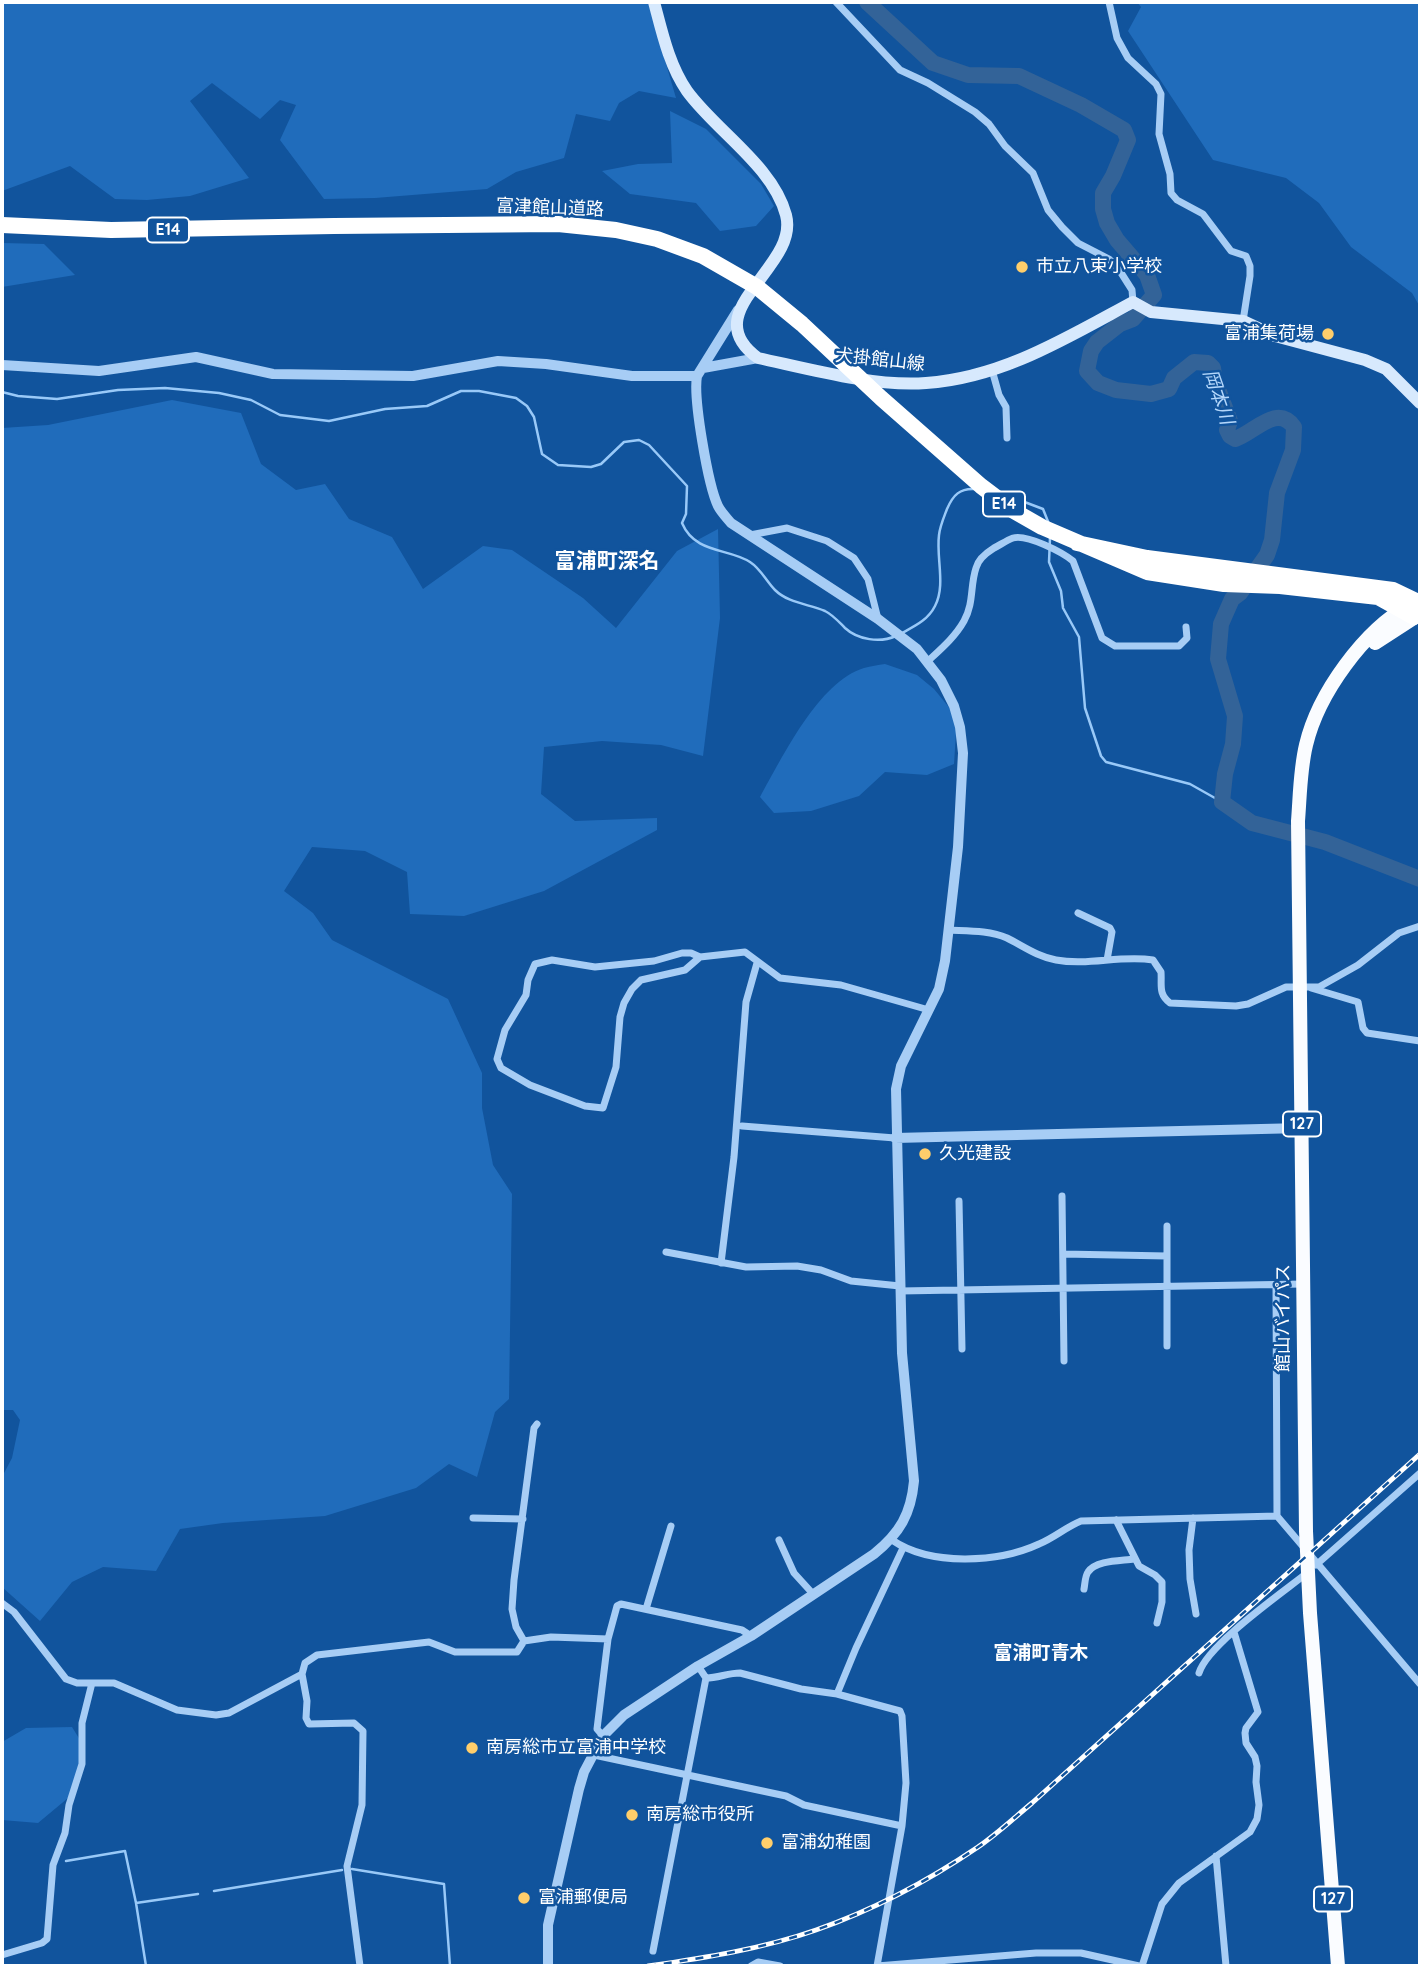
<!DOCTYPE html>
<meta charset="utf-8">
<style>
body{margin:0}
#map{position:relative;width:1422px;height:1968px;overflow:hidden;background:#11549d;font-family:Quicksand,sans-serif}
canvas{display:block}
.frame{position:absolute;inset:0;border:4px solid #fff;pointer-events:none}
</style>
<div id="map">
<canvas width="1422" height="1968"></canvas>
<div class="frame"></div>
</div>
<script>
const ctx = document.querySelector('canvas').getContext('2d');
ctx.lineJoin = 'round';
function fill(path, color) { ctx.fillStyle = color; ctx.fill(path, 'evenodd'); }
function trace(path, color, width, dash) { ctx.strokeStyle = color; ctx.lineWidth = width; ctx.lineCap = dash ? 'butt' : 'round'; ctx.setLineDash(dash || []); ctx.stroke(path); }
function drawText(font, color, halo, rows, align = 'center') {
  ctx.font = font + ' Quicksand,"Noto Sans JP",sans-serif'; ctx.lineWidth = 5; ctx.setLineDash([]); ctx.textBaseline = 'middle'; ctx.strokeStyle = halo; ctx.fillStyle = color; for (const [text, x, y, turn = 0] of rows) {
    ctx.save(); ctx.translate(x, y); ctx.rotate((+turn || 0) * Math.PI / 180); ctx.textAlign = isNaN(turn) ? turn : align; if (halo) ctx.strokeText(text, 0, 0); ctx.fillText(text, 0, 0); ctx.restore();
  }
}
fill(new Path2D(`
 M2,2H648L676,98L639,91L619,103L610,121L576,114L564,158L516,172L487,189L375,198L324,199L280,140L296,105L280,100L260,119L212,83L190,101L249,178L190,196L147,200L115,199L70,166L2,191Z
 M1137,2H1420V307L1412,293L1351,247L1319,203L1286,178L1213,160L1128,31L1141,7Z
 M670,111L706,129L761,184L774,206L756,226L720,231L696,203L630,194L602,171L638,164L672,163Z
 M2,243L44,244L75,275L2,287Z
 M172,400L241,413L261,464L296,490L325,484L349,519L392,537L423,589L483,546L512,550L583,598L616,628L677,551L718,529L720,618L703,756L661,745L602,741L544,747L541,794L575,821L657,818V830L544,891L464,916L410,914L407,872L365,851L312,847L284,891L313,913L332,940L448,999L482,1073V1108L493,1165L512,1194L509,1399L495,1412L477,1477L449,1464L416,1488L325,1516L223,1523L180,1529L156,1571L103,1567L72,1582L40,1621L2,1587V1477L12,1458L20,1420L13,1410H2V428L48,425Z
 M885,664L917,675L934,689L957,717L954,764L927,775L885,772L859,796L811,811L774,813L760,797C782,758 819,681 864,668C871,666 878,665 885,664Z
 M72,1727L85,1748L74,1793L38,1823L2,1820V1742L26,1728Z`), '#206cbb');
trace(new Path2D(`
 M2,392L18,396L57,399L118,390L165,388L219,393L251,400L280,415L329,421L385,409L427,406L461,391H479L516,398L527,406L534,417L542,454L558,465L591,467L601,464L624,442L639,440L649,445L687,486L686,514L682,523C695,554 729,548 750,562C761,569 766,581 775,590C788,603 808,604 825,611C833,615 838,621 845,628C858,640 880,643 896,636
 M1006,495L1043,509L1049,524
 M1050,538L1049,562L1061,591L1063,608L1079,637L1085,708L1101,756L1106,762L1190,784L1222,802
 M902,633C915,626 928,620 935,606C946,585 936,558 939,535C940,526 944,517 947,509C953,495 960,488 975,489
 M66,1861L125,1851L136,1903L146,1966
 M352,1869L444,1884L450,1966
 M214,1891L342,1870
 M136,1903L198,1894`), '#99c9f8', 2.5);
trace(new Path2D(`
 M867,2L933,63L968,75L1019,76L1081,105L1124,130L1128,140L1113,176L1103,193V209L1107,223L1117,240L1147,275L1154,295L1133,319L1120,324L1097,342L1091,351L1087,371L1098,383L1116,390L1151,394L1169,389L1174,378L1194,362L1208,363L1213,368L1215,381L1230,421L1227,430L1230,436L1235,439C1254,433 1277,403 1294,427L1293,450L1277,493L1272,540L1267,555L1240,593L1232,599L1221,624L1218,659L1235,716L1233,744L1225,774L1222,802L1252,823L1325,842L1420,879`), '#336398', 16);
trace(new Path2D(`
 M836,2L900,70L928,83L975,112L989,124L1005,146L1033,173L1048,210L1062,227L1078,243L1109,259L1118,268L1132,290L1133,302
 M1109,2L1117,38L1128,58L1156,84L1161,94L1159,134L1170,174L1171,193L1177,200L1203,214L1231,251L1246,256L1250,266V276L1243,321
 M992,370L999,395L1006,407L1007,438
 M750,535L787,528L827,541L854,558L868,579L878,619
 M928,661C941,649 955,637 964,621C974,603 970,586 976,568C978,559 986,553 994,548C1000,545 1007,540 1013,538C1027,534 1062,552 1073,561L1102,638L1115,646H1179L1187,638L1186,627
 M1078,913L1110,928L1112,932L1107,960
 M948,930C967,931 989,930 1007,938C1023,946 1038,957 1056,960C1088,966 1120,955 1153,960L1161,972C1162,985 1158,994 1170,1003L1236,1006L1248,1004L1286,987H1319L1358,965L1399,933L1420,926
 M700,957L685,970L641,980L632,989L624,1003L620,1017L616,1067L603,1108L585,1106L530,1085L501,1068L497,1059L505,1030L526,995L528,980L535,964L552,960L595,967L654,961L682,953H691L700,957L745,952L780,978L841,985L929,1010
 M1311,988L1358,1002L1363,1028L1367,1033L1420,1041
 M742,1126L895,1138
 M1062,1196L1064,1361
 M959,1201L962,1349
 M666,1252L746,1267L797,1266L821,1270L851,1281L900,1286
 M1063,1254L1167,1256
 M721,1263L734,1157L746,1002L757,963
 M1276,1285L1277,1516L1420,1684
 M900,1291L1303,1284
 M1167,1346V1226
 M473,1518L523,1519
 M1193,1518L1189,1550L1190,1579L1196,1614
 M1116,1520L1139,1566L1155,1575L1162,1582V1602L1157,1623
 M779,1540L794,1573L814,1595
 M892,1540C930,1566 998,1563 1039,1544C1054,1538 1066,1527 1081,1521L1277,1516
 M1316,1565L1420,1473
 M1084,1589C1085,1584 1085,1576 1088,1572C1096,1560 1122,1561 1134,1559
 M2,1603L14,1612L66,1679L77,1683H114L177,1710L216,1715L229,1713L302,1674
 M646,1609L671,1526
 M524,1641L516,1627L512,1609L514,1580L534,1428L537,1424
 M1199,1673C1207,1645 1282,1593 1307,1573
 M706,1678C718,1678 728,1673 740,1673L801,1689L837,1694L900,1711L902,1716L906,1783L902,1826L877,1966
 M837,1694L856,1648L903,1548
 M603,1736L597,1729L608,1639L617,1606L621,1604L742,1630L751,1636
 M594,1755L786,1796L804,1805L902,1826
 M1216,1856L1226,1966
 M653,1951L706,1678L698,1666
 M2,1955L42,1943L47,1939L53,1865L65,1833L69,1805L82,1764V1723L92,1683
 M360,1966L347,1866L362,1805L363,1731L354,1723L309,1724L306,1718L307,1701L302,1674L305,1663L317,1655L429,1642L455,1652H517L524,1641L551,1637L608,1639
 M751,1966L758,1962L780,1966
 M877,1966L1036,1953H1081L1139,1966
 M1142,1966L1162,1904L1179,1883L1250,1832L1257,1819L1259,1805L1256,1782L1257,1766L1255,1757L1246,1743L1245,1733L1246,1728L1258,1712L1234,1632`), '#a7cdf5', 7);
trace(new Path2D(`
 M2,365L99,371L196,357L273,374L413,376L498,361L546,364L632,376H697
 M703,368L758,358
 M895,1138L1302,1128
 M548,1966V1925L579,1789L584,1772L603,1736L624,1715L698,1666L751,1636L874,1554C900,1533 911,1514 914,1481L902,1353L896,1089L901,1066L939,989L945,961L958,847L963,753L960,727L954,706L941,680L917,649L878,619L731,523C726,517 721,512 718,506C708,485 693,398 697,376L738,310`), '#a7cdf5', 10);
trace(new Path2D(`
 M654,2C662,32 669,65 687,91C716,131 773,166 786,215C800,268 693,311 758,358C809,369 874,387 926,383C1002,378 1068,337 1133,302L1151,312L1243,321L1275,336L1365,360L1386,369L1420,403`), '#d7e9fd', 12);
trace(new Path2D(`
 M1375,643L1420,614
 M1338,1966L1310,1613L1306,1531L1298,821C1300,796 1300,770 1306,745C1318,694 1364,630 1410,605`), '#fafcff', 14);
trace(new Path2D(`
 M2,225L111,230L334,226L558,224L616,230L657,239L703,256L757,287L802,324L881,398L981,486L1014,511L1042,527L1147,572L1224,584L1280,586L1378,597L1414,617L1416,601L1393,590L1147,558L1077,543`), '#fff', 16);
const rail = new Path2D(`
 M648,1966C704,1958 762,1949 816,1930C873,1910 928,1881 978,1847C997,1834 1014,1818 1032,1803L1420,1454`);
trace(rail, '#fff', 5);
trace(rail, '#11549d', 2.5, [8]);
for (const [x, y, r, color] of [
 [1022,267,7,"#ffce6b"],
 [1328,334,7,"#ffce6b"],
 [925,1154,7,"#ffce6b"],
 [472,1748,7,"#ffce6b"],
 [632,1815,7,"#ffce6b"],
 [767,1843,7,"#ffce6b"],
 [524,1898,7,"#ffce6b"]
]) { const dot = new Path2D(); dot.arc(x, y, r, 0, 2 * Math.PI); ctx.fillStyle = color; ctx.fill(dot); trace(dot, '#11549d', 2.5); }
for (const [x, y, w] of [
 [168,230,42],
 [1004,504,42],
 [1302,1124,38],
 [1333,1899,38]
]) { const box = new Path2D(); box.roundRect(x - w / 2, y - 12.5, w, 25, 5); ctx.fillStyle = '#11549d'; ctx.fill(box); trace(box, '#fff', 2); }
drawText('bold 16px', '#fff', null, [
 ["E14",168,230],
 ["E14",1004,504],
 ["127",1302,1124],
 ["127",1333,1899]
]);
drawText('18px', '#fff', '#11549d', [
 ["富津館山道路",550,208,2],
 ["犬掛館山線",880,360,6],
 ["館山バイパス",1284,1318,-90]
]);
drawText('18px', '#fff', '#11549d', [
 ["市立八束小学校",1036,267],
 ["富浦集荷場",1314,334,"right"],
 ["久光建設",939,1154],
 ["南房総市立富浦中学校",486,1748],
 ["南房総市役所",646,1815],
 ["富浦幼稚園",781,1843],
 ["富浦郵便局",538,1898]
], 'left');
drawText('italic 19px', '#b4d7fb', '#11549d', [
 ["岡本川",1218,397,71]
]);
drawText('bold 19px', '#fff', '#11549d', [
 ["富浦町青木",1041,1653]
]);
drawText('bold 21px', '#fff', '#11549d', [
 ["富浦町深名",607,562]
]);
</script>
